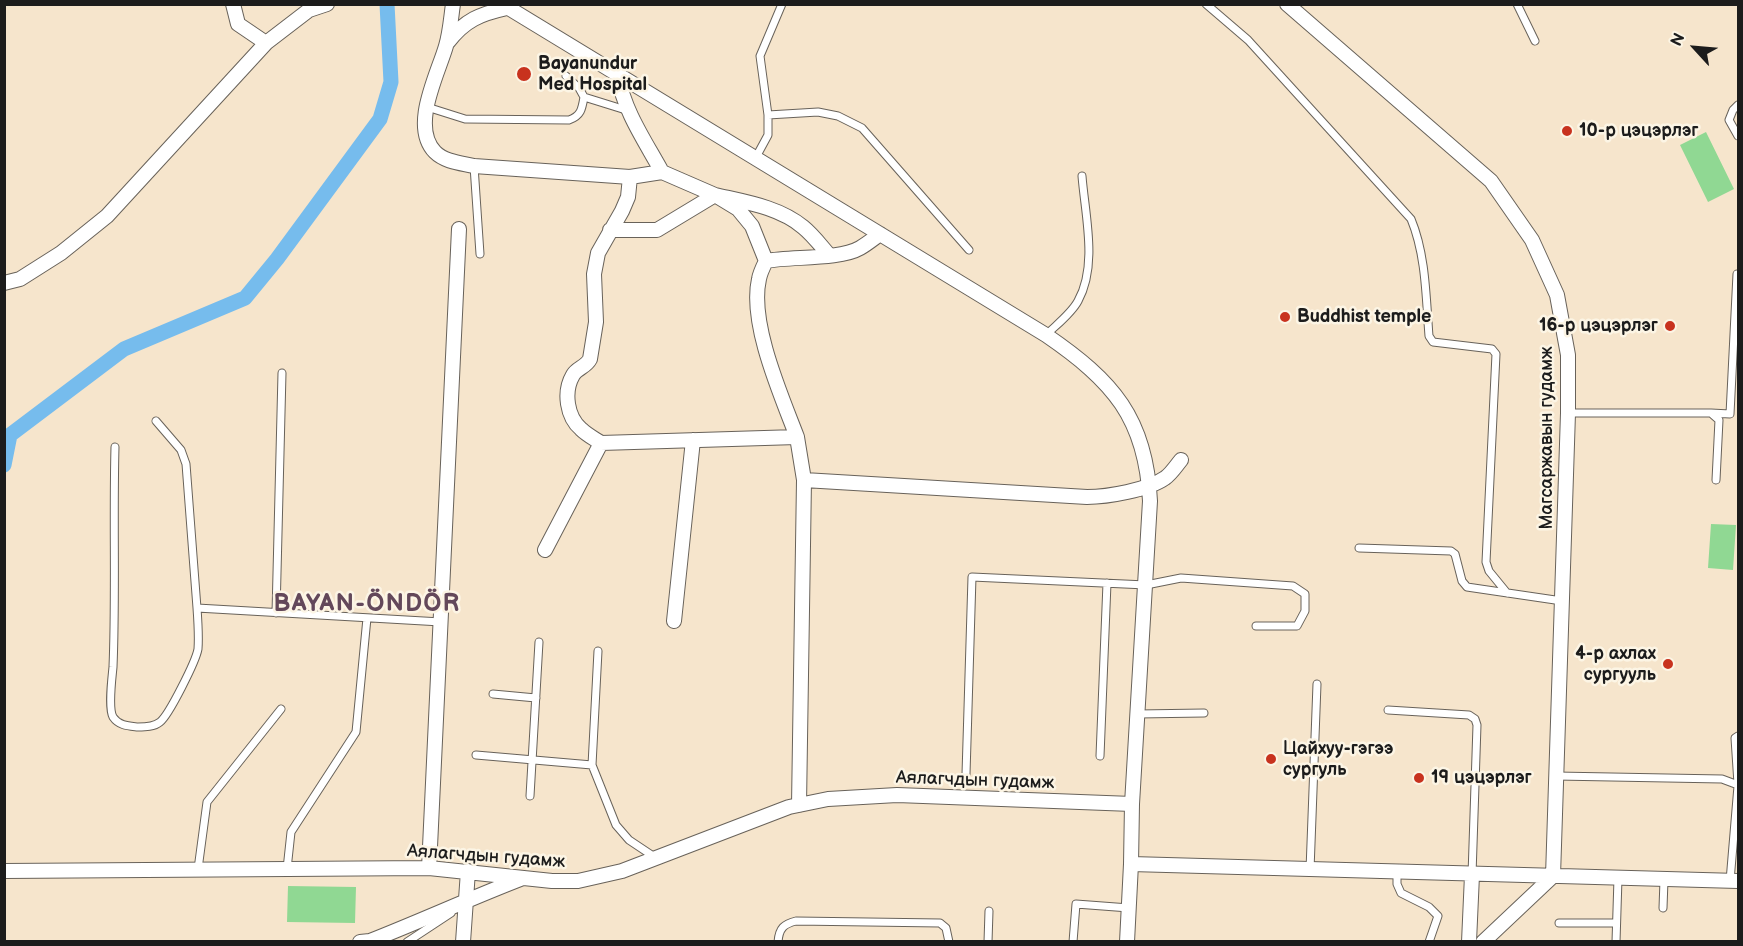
<!DOCTYPE html>
<meta charset="utf-8">
<style>
body{margin:0}
#map{position:relative;width:1743px;height:946px;overflow:hidden;background:#f6e5cc;font-family:"Balsamiq Sans",sans-serif}
canvas{display:block}
.frame{position:absolute;inset:0;border:6px solid #1c1c1c;pointer-events:none}
.north{position:absolute;left:1665px;top:18px;width:60px;height:60px;-webkit-text-stroke:4px #fcf5e5;paint-order:stroke;rotate:296deg;font-size:16px;font-weight:700;line-height:24px;text-align:center;color:#1c1c1c}
.north::after{content:'';display:block;margin:auto;width:21px;height:27px;background:#1c1c1c;clip-path:polygon(50% 0,100% 100%,50% 72%,0 100%)}
</style>
<div id="map">
<canvas width="1743" height="946"></canvas>
<div class="frame"></div>
<div class="north">N</div>
</div>
<script>
const ctx = document.querySelector('canvas').getContext('2d');
ctx.lineJoin = 'round';
function fill(path, color) { ctx.fillStyle = color; ctx.fill(path, 'evenodd'); }
function trace(path, color, width, dash) { ctx.strokeStyle = color; ctx.lineWidth = width; ctx.lineCap = dash ? 'butt' : 'round'; ctx.setLineDash(dash || []); ctx.stroke(path); }
function drawText(font, color, halo, rows, align = 'center') {
  ctx.font = font + ' "Balsamiq Sans",sans-serif'; ctx.lineWidth = 5; ctx.setLineDash([]); ctx.textBaseline = 'middle'; ctx.strokeStyle = halo; ctx.fillStyle = color; for (const [text, x, y, turn = 0] of rows) {
    ctx.save(); ctx.translate(x, y); ctx.rotate((+turn || 0) * Math.PI / 180); ctx.textAlign = isNaN(turn) ? turn : align; if (halo) ctx.strokeText(text, 0, 0); ctx.fillText(text, 0, 0); ctx.restore();
  }
}
fill(new Path2D(`
 M1706,132L1734,189L1708,202L1680,145Z
 M1711,524L1736,525L1733,570L1708,568Z
 M288,886L356,887L355,923L287,922Z`), '#90d893');
trace(new Path2D(`
 M4,465L10,435L124,349L245,298L277,259L380,119L391,82L387,4`), '#76bced', 15);
const lane = new Path2D(`
 M1206,4L1248,40L1411,219C1426,255 1426,298 1429,336L1433,342L1492,349L1496,354L1486,562L1489,571L1507,593
 M1517,4L1535,41
 M566,76L579,88L584,97
 M1738,105L1733,110L1729,120L1738,136
 M427,107L465,119L569,120C581,116 582,109 584,97L629,111
 M768,115L818,112L838,116L862,128L969,250
 M755,159L768,135V115L760,56L782,4
 M474,166L480,254
 M1046,335C1056,325 1071,314 1078,301C1098,265 1085,215 1082,176
 M1568,413H1711L1719,420L1716,480
 M1711,413L1730,414L1737,274
 M156,421L181,450L186,464L197,608
 M115,447C113,520 116,594 113,667C112,678 108,708 113,717C119,726 129,726 138,727C145,727 154,727 160,722C169,715 196,661 198,649C199,636 198,622 197,608L441,622
 M1359,548L1451,551L1455,554L1462,581L1467,587L1562,601
 M276,613L282,373
 M598,651L592,765L616,825L629,840L656,858
 M493,694L536,698
 M1388,710L1469,715L1475,719L1477,725L1472,875
 M1138,714L1204,713
 M1738,736L1735,738L1738,784
 M476,755L592,765
 M1100,756L1107,583
 M966,774L972,577L1146,585L1181,578L1293,586L1305,594V611L1297,626H1256
 M1556,776L1722,779L1738,785
 M530,796L539,642
 M198,869L207,802L281,709
 M287,869L291,832L356,732L367,618
 M1310,870L1317,684
 M1397,873V884L1401,893L1429,907L1438,916L1429,942
 M1730,881L1738,786
 M1663,908L1664,880
 M1559,923H1616
 M407,942L451,913
 M778,942C779,928 784,924 796,921L940,923L946,928L949,942
 M988,942L989,911
 M1073,942L1076,904L1129,908
 M1616,942L1618,878`);
const street = new Path2D(`
 M233,4L238,24L266,43
 M453,4C451,18 450,33 446,46C438,74 410,126 435,152C445,162 461,163 474,166L630,177L662,172L715,195L738,209L752,226L766,261
 M502,4L1046,335C1113,381 1146,418 1150,501L1132,804L1131,864L1127,942
 M1287,4L1491,181L1532,240L1557,295L1568,355V413L1553,876
 M448,42C465,20 480,14 507,8
 M618,76C624,111 645,141 662,172
 M610,230H657L715,195C745,202 779,207 803,227C813,235 821,246 829,255
 M4,283L20,279L61,253L107,216L266,43L309,10L327,4
 M797,437L804,480
 M601,443C595,439 587,435 581,429C567,417 563,392 573,375C577,368 586,367 590,359L596,322L594,274L598,253L622,211L628,197L630,177
 M545,550L601,443L797,437C781,395 749,323 759,279C760,273 763,267 766,261C791,256 839,260 860,248C867,244 873,239 880,234
 M674,621L693,440
 M799,805L804,480L1087,497C1107,497 1148,490 1165,478C1171,474 1176,466 1181,460
 M1131,864L1738,881
 M429,868L459,229
 M4,871L429,868L552,881H578L622,871L789,807L828,799L897,795L1132,804
 M360,942L370,941C421,921 471,898 523,878
 M463,942L468,871
 M1469,942L1472,875
 M1483,942L1553,876`);
trace(lane, '#68625a', 9);
trace(street, '#68625a', 16);
trace(lane, '#fff', 7);
trace(street, '#fff', 14);
for (const [x, y, r, color] of [
 [524,74,8,"#c8321e"],
 [1567,131,6,"#c8321e"],
 [1285,317,6,"#c8321e"],
 [1670,326,6,"#c8321e"],
 [1668,664,6,"#c8321e"],
 [1271,759,6,"#c8321e"],
 [1419,778,6,"#c8321e"]
]) { const dot = new Path2D(); dot.arc(x, y, r, 0, 2 * Math.PI); ctx.fillStyle = color; ctx.fill(dot); trace(dot, '#fcf5e5', 2); }
drawText('bold 18px', '#1c1c1c', '#fcf5e5', [
 ["Bayanundur",538,64],
 ["Med Hospital",538,85],
 ["10-р цэцэрлэг",1579,131],
 ["Buddhist temple",1297,317],
 ["16-р цэцэрлэг",1658,326,"right"],
 ["4-р ахлах",1656,654,"right"],
 ["сургууль",1656,675,"right"],
 ["Цайхуу-гэгээ",1283,749],
 ["сургуль",1283,770],
 ["19 цэцэрлэг",1431,778]
], 'left');
drawText('18px', '#1c1c1c', '#fcf5e5', [
 ["Магсаржавын гудамж",1547,438,-90],
 ["Аялагчдын гудамж",975,781,2],
 ["Аялагчдын гудамж",486,857,4]
]);
ctx.letterSpacing = '1.5px';
drawText('bold 24px', '#63485a', '#fcf5e5', [
 ["BAYAN-ÖNDÖR",367,605]
]);
ctx.letterSpacing = '0px';
</script>
